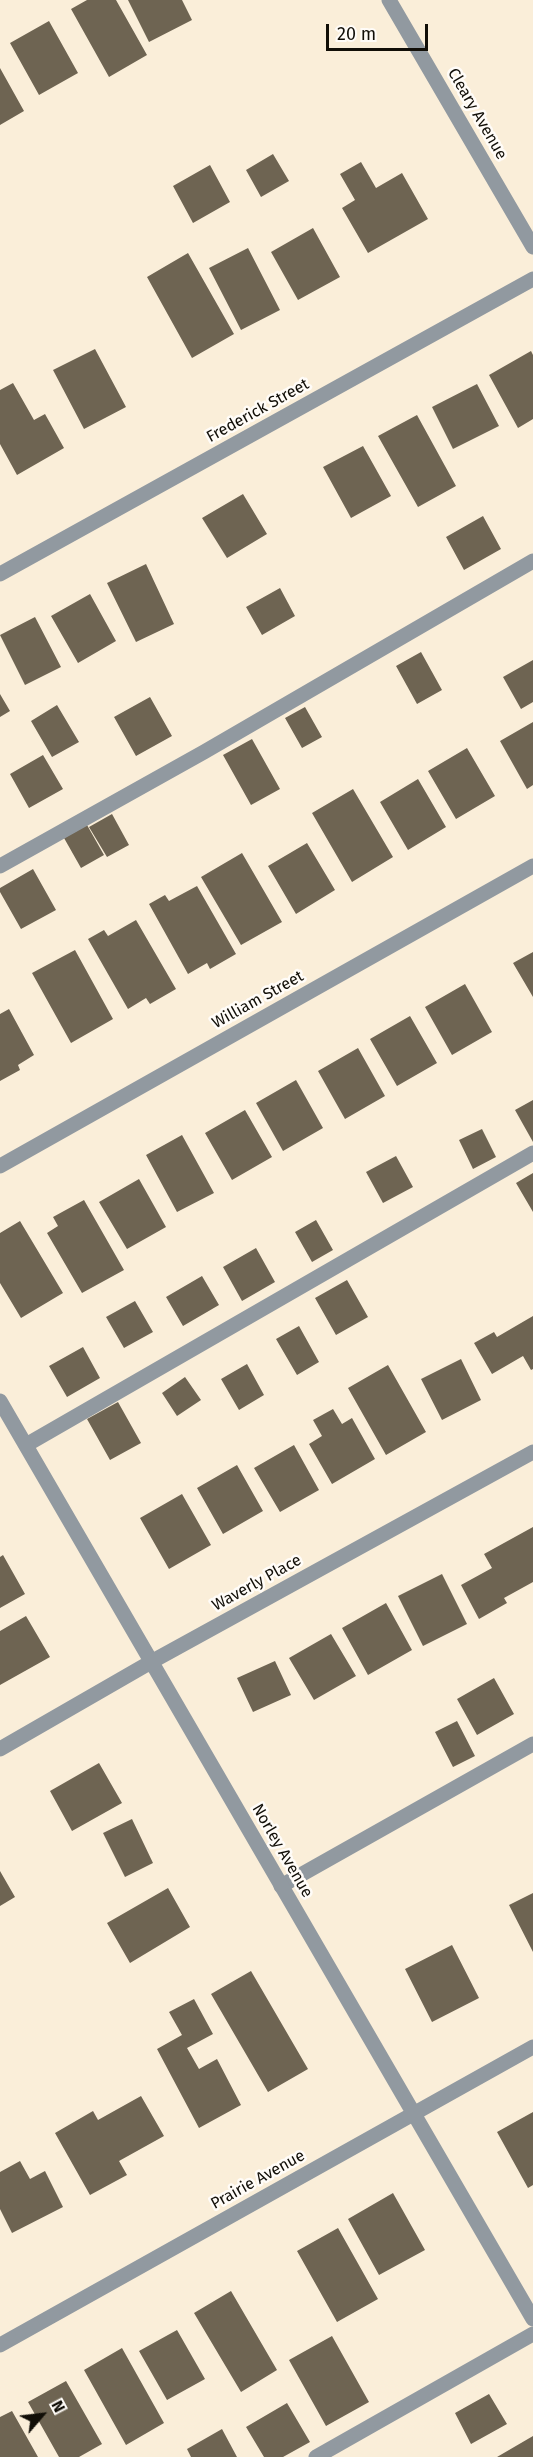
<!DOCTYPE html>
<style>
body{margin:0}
#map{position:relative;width:533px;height:2457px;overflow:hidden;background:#faeed9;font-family:"Fira Sans",sans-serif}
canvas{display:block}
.north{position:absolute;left:12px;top:2385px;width:60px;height:60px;-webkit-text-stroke:4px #fffcf8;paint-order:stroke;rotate:62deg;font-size:16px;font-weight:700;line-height:24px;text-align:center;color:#110e07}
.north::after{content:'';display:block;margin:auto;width:21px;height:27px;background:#110e07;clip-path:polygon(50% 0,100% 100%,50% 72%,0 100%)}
.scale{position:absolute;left:326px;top:24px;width:102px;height:27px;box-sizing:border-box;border:3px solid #110e07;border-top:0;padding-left:8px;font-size:18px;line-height:21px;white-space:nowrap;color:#110e07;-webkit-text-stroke:4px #fffcf8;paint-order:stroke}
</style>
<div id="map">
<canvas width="533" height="2457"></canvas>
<div class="north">N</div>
<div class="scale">20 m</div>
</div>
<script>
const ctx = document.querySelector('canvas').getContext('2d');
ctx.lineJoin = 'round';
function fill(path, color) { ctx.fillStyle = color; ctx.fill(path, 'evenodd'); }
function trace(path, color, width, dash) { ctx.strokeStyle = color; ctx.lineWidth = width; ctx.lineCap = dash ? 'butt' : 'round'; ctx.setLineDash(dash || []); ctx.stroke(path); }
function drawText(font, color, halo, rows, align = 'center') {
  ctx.font = font + ' "Fira Sans",sans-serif'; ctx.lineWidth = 5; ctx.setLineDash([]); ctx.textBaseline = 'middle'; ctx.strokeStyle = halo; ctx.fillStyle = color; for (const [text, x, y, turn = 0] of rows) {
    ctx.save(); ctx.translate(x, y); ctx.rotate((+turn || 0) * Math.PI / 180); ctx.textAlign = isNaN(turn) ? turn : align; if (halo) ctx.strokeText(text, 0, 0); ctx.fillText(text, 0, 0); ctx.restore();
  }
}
fill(new Path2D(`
 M87,0H116L147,55L109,77L71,9Z
 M128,0H182L192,20L149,42Z
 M49,21L78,73L39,95L10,43Z
 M0,68L24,111L0,125Z
 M273,154L289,181L261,197L246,170Z
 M361,162L376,188L402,173L428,219L368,253L342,208L355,200L340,174Z
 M210,165L230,202L193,223L173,186Z
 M313,228L340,277L298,300L271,252Z
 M248,248L280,310L241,330L209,268Z
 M188,253L234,334L192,358L147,277Z
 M95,349L126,407L84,429L53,370Z
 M531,351L533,355V419L518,428L489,375Z
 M13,383L34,420L45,414L64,448L17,475L0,444V390Z
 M477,384L499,426L453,449L432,407Z
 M417,415L456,486L418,507L378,436Z
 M363,446L391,496L351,518L323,467Z
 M243,494L267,534L227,558L202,518Z
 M483,516L501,549L464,570L446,537Z
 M146,564L174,624L136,642L107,583Z
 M280,588L295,616L262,635L246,607Z
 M90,594L116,641L78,663L51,616Z
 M35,617L61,667L25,685L0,635Z
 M421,652L442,690L417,704L396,666Z
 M533,660V702L521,709L503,677Z
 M0,694L10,711L0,717Z
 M150,697L172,736L136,756L114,717Z
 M57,705L79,742L52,757L31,721Z
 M305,707L322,737L302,748L285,718Z
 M533,722V785L527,789L500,741Z
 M252,739L280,789L251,805L223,755Z
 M467,748L495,796L456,819L428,771Z
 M43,755L63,789L29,808L10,774Z
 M418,779L446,827L408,850L380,802Z
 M353,789L393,857L352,882L312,813Z
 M112,814L129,845L107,857L89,827Z
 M87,825L104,855L81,868L64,838Z
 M307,843L335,890L296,914L268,866Z
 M242,853L282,922L241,945L201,877Z
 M33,869L56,910L21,929L0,892V888Z
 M197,886L236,954L210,969L207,963L188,974L149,904L165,895L169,901Z
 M136,920L176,989L150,1004L146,998L128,1009L88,939L104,930L108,936Z
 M75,950L113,1019L71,1043L32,973Z
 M533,952V997L513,963Z
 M465,984L492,1032L452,1055L425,1007Z
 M9,1009L34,1055L18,1065L20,1070L0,1081V1014Z
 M410,1016L437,1063L397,1086L370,1039Z
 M358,1048L385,1096L345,1119L318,1071Z
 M296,1080L323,1128L283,1151L256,1103Z
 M533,1100V1142L515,1110Z
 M245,1110L272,1157L232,1180L205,1133Z
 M482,1129L496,1157L473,1169L459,1140Z
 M182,1135L214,1193L177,1212L146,1155Z
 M396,1156L413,1187L383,1203L366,1172Z
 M533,1173V1212L516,1183Z
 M139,1179L166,1227L127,1249L99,1202Z
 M84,1200L124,1270L82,1293L47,1233L58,1226L53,1217Z
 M316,1220L333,1250L312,1262L295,1232Z
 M20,1221L63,1293L21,1318L0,1283V1233Z
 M256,1248L275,1282L242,1301L223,1267Z
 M202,1276L219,1305L183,1326L166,1297Z
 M347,1280L368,1317L336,1335L315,1298Z
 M135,1301L153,1332L124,1348L106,1317Z
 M533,1316V1369L531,1370L523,1356L492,1374L474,1343L494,1332L497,1337Z
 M299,1326L319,1362L297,1375L276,1339Z
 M83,1347L100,1378L67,1397L49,1366Z
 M461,1359L481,1400L442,1420L421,1379Z
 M247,1364L264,1395L239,1410L221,1379Z
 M388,1365L426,1432L386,1455L348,1388Z
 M185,1377L201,1400L177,1416L162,1393Z
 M118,1402L141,1443L110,1460L87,1419Z
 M333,1409L342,1424L352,1418L375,1459L332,1484L309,1444L322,1436L313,1420Z
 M294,1445L319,1490L280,1512L254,1468Z
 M237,1465L263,1511L223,1534L197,1488Z
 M182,1494L211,1545L169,1569L140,1518Z
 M533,1527V1582L504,1598L507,1603L479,1619L461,1585L492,1568L484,1554Z
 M3,1555L25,1594L0,1608V1557Z
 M442,1574L467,1624L423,1646L398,1596Z
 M386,1603L412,1650L368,1675L342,1628Z
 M26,1616L50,1657L0,1685V1631Z
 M331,1634L356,1676L314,1700L289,1658Z
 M275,1661L291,1695L253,1712L237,1678Z
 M494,1678L514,1714L477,1735L457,1699Z
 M457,1721L475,1756L453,1767L435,1732Z
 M99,1763L122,1803L72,1831L50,1791Z
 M132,1819L153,1863L125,1877L103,1833Z
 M0,1871L15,1897L0,1906Z
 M168,1888L190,1927L130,1963L107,1923Z
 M533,1893V1952L509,1905Z
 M452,1945L479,1998L432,2022L405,1969Z
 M251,1971L308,2069L268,2092L211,1994Z
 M194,1999L213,2034L187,2048L199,2069L217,2059L241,2105L199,2128L157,2049L182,2035L169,2012Z
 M141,2096L164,2136L119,2161L127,2175L90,2195L55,2133L93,2111L98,2120Z
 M533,2112V2185L528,2188L497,2132Z
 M20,2161L30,2179L45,2171L63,2207L12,2233L0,2209V2172Z
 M393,2193L425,2250L379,2275L348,2219Z
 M338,2228L378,2299L337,2322L297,2251Z
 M231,2291L277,2370L241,2392L194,2313Z
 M177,2330L205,2379L167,2400L139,2351Z
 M332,2336L369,2402L326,2426L289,2360Z
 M122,2348L164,2423L126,2445L84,2370Z
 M66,2381L102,2444L79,2457H59L28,2402Z
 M489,2394L507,2424L471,2444L455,2413Z
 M287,2403L310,2442L283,2457H264L246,2427Z
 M12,2411L38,2457H0V2417Z
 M222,2429L237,2457H191L187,2449Z
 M533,2436V2457H497Z`), '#6e6452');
trace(new Path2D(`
 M0,866L204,752L533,561
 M26,1445L533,1153
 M281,1886L533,1744
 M316,2457L533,2334`), '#9199a0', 15);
trace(new Path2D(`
 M389,0L533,247
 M0,574L533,279
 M0,1166L533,866
 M0,1401L533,2319
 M0,1749L151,1662L533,1452
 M0,2345L533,2047`), '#9199a0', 15);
drawText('16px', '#110e07', '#fffcf8', [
 ["Cleary Avenue",477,114,60],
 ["Frederick Street",258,411,-29],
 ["William Street",258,1000,-29],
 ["Waverly Place",257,1583,-29],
 ["Norley Avenue",282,1851,60],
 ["Prairie Avenue",258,2180,-29]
]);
</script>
